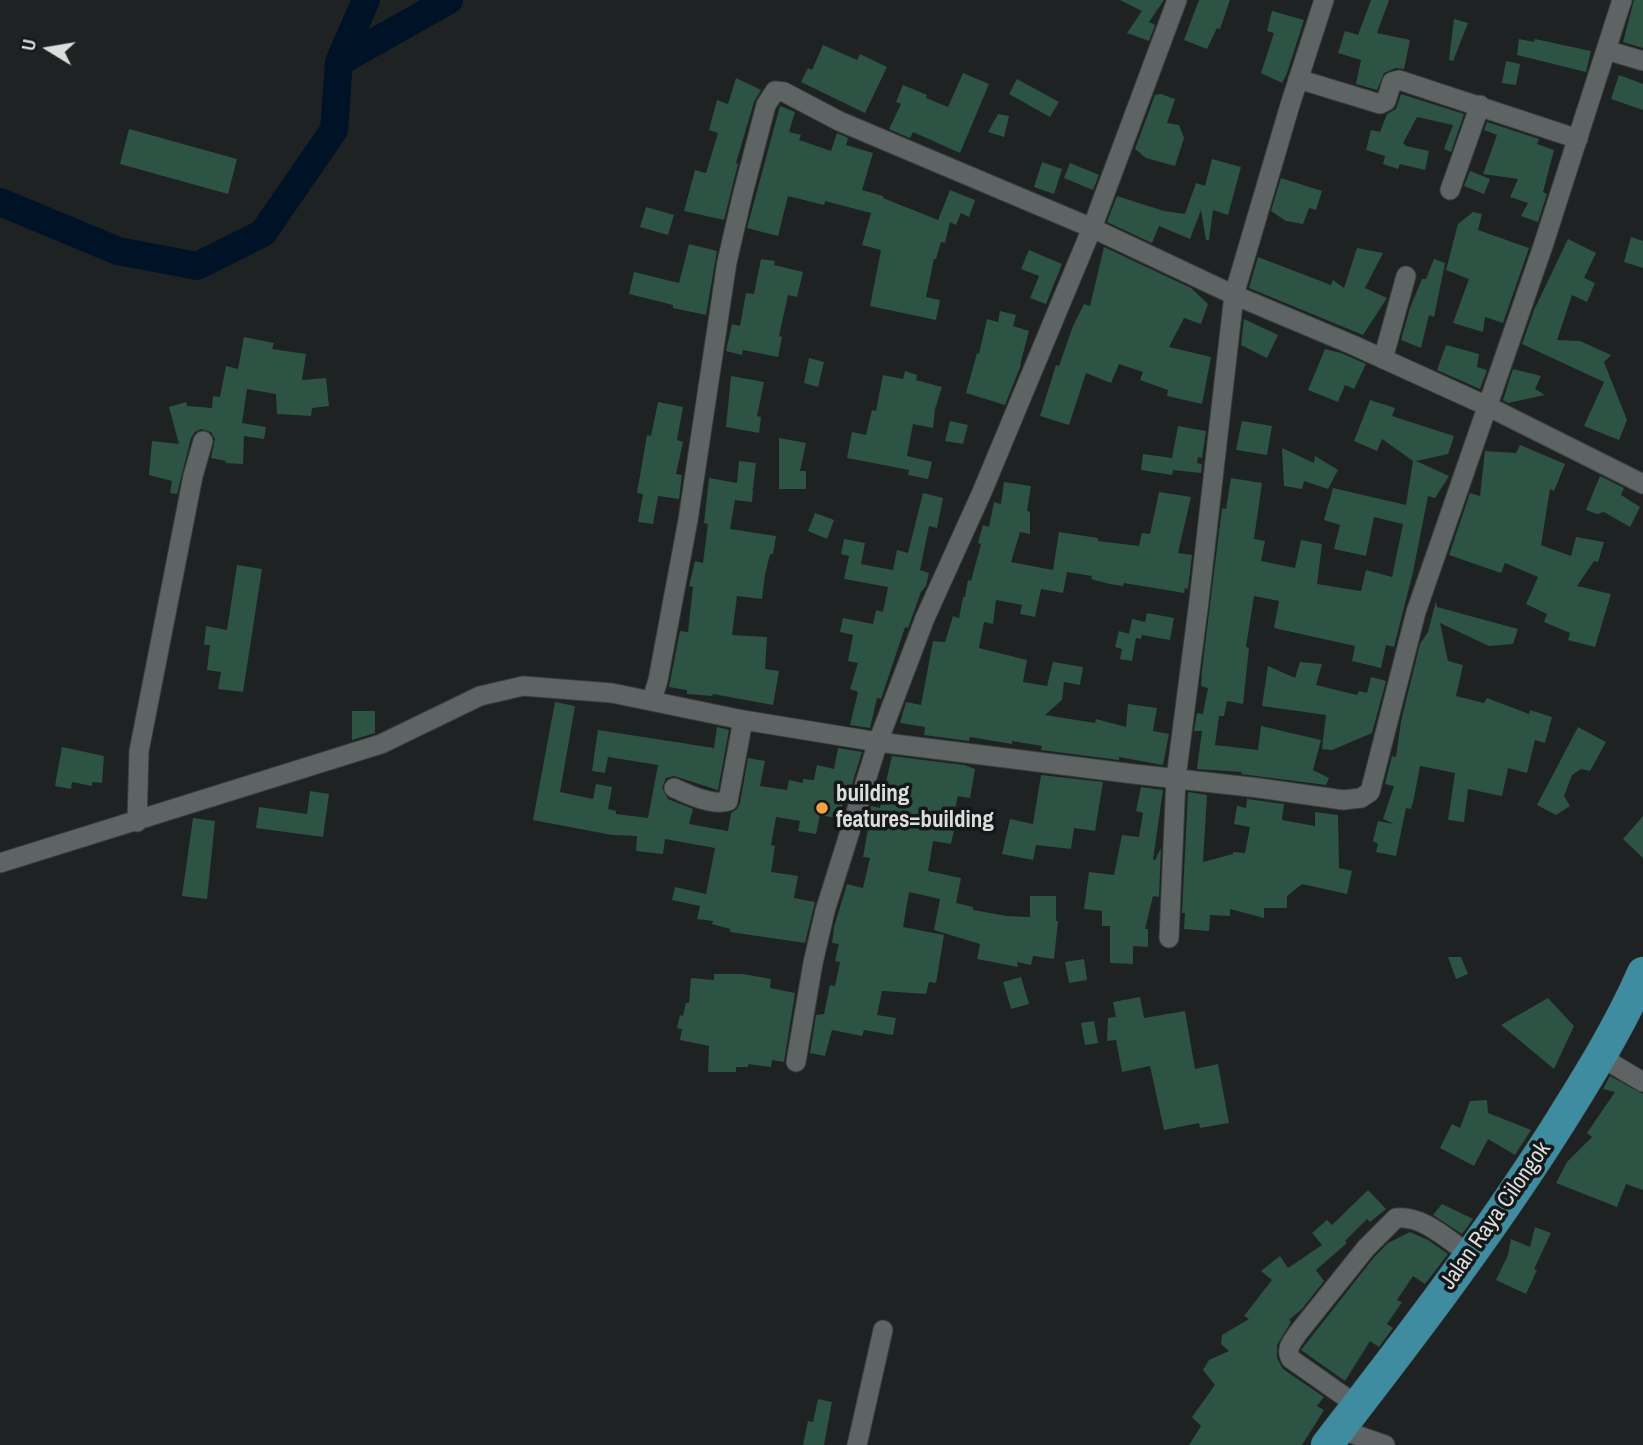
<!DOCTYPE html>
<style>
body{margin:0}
#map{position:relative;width:1643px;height:1445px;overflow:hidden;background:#1e2222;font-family:"Archivo Narrow",sans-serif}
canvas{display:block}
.north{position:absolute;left:14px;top:14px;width:70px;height:70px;-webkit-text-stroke:5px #151818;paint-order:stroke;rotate:281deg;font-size:19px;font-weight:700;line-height:28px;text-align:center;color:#dbdedd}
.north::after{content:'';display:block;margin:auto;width:24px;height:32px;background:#dbdedd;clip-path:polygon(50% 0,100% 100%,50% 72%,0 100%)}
</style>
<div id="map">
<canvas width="1643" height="1445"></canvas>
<div class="north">U</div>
</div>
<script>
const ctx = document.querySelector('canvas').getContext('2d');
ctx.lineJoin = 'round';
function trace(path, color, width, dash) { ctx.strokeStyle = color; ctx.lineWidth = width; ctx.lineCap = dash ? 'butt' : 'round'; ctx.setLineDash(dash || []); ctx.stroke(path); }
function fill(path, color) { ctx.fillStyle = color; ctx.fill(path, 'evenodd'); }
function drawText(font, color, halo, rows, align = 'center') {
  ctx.font = font + ' "Archivo Narrow",sans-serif'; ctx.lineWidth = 7; ctx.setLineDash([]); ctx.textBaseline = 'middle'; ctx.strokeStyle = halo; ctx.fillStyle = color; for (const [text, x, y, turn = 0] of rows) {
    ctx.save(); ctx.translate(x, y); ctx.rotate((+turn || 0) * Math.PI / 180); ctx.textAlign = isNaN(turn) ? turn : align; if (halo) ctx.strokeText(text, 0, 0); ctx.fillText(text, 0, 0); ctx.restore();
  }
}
trace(new Path2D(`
 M339,62L449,0
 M0,202L118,251L197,266L263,233L334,130L339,62L366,0`), '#001326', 28);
fill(new Path2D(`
 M1120,0H1164L1149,22L1155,25L1149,41L1127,33L1142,11Z
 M1199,0H1230L1220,29L1217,28L1207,49L1184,40Z
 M1371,0H1389L1377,33L1410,40L1404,69L1396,68L1384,73L1377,90L1356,84L1361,60L1338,53L1345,31L1358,35Z
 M1634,0H1643V48L1623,42Z
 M1272,11L1304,20L1287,73L1282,83L1261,73L1274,33L1267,31Z
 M1454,19L1468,23L1453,61L1449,60Z
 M1519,39L1534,42L1535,39L1591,51L1586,72L1517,55Z
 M823,45L857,60L860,54L887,67L865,113L801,82L808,68L812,70Z
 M1506,61L1520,64L1516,85L1502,83Z
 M963,73L989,84L960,153L913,132L910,138L889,129L901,104L896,102L903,85L927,95L926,98L948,107Z
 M1619,75L1643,84V110L1611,99Z
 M736,78L761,90L754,102L736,163L738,164L724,220L684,211L695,170L706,173L718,133L709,130L717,100L728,104Z
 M1017,79L1059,102L1050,117L1009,94Z
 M1161,94L1175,99L1167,123L1179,125L1184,138L1175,166L1146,158L1135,149L1155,95Z
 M1401,94L1464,114L1451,152L1444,149L1453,125L1417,117L1403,143L1406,146L1429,151L1425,170L1400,164L1398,169L1383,164L1385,156L1366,150L1371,130L1380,132L1387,114L1396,109Z
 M780,106L795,112L789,132L801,135L799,140L831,151L837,133L848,138L846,145L873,153L862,190L883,196V198L938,220L950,190L975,200L969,217L961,213L956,225L950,222L945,243L941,242L936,259H934L926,297L940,300L936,320L870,306L881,250L862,245L871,213L825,201L824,205L788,196L778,236L747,228Z
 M998,114L1009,116L1004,137L988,132Z
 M1487,122L1539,139L1537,144L1554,150L1543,192L1547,194L1538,222L1521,216L1528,203L1510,197L1518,179L1483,174L1497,135L1484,130Z
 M129,129L237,159L228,194L120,164Z
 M1212,159L1241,167L1228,215L1213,210L1209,240H1206L1201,210L1190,239L1159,226L1152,243L1107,222L1117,196L1164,211L1185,214L1196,183L1205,186Z
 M1042,162L1062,169L1054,194L1034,187Z
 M1070,163L1099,175L1093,190L1064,178Z
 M1470,171L1490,179L1484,194L1464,186Z
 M1281,178L1322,191L1316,210L1309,208L1303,224L1286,221L1271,211Z
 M646,207L674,215L668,235L640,227Z
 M1473,212L1482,214L1478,230L1529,248L1503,323L1485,317L1483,332L1453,323L1469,279L1446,270L1458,224Z
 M1631,237L1643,241V268L1624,262Z
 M1568,239L1596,253L1584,278L1595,283L1587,302L1572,295L1557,340L1580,341L1611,355L1604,362L1627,420L1619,440L1584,426L1604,382L1522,344L1534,310Z
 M689,244L717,251L706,315L673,308V305L629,294L634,272L679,283Z
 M1104,247L1191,288L1208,304L1201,324L1184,318L1169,347L1211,357L1202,404L1167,396L1168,390L1140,380L1143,372L1119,364L1111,383L1086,373L1069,425L1040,416L1056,365L1059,366L1073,326L1084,304L1090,306Z
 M1357,248L1383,253L1365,288L1387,298L1363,335L1249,288L1258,257L1331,285L1333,280L1344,288Z
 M1029,250L1062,264L1046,304L1030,298L1039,276L1021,269Z
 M761,259L775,261L774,265L803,272L797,297L788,295L779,336L782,337L778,357L743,350L742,355L726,351L732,324L740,326L746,293L754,294Z
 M1434,259L1445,263L1434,317L1429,315L1421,348L1401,340L1410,308L1422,279H1426Z
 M1000,311L1016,315L1013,326L1029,331L1020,365H1021L1005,405L966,393L977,353L979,354L987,319L998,322Z
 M1244,319L1278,335L1267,358L1241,345Z
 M244,337L274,343L272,349L306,354L302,380L326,378L329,406L312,408L311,416L277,414L276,394L247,389L242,423L266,427L264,439L244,436L243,464L225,463L226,461L211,458L215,439L211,432L201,429L195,432L191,438L177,494L170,493L172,481L149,475L152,441L179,444L169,407L186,402L187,406L212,408L213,396L220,397L226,366L238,369Z
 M1446,345L1479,354L1477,367L1487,370L1480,389L1437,370Z
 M1325,349L1341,353L1366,364L1354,389L1345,385L1338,402L1308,390Z
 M809,358L824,362L818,387L804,383Z
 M1513,369L1541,376L1535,389L1545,395L1508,403L1503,400Z
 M905,371L917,375L916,380L942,387L935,409L933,428L913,424L907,456L932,462L928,479L908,475L909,470L847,458L852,432L866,435L872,410L876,411L883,375L903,379Z
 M731,376L764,382L757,416L761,417L759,433L726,427Z
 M1370,400L1395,408L1392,416L1454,436L1448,454L1416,461L1449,476L1435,498L1428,496L1413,572L1394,647L1386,645L1381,668L1352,661L1355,646L1274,628L1279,601L1254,596L1246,647L1249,648L1243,704L1227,701L1224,716H1219L1215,745L1258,750L1261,726L1321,740L1313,770L1329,778L1326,785L1241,774L1242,772L1197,769L1202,731H1194L1197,713L1203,714L1208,688L1201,686L1202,670L1222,508L1226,509L1231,478L1262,483L1254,539L1265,541L1261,561L1295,568L1301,540L1322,544L1317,584L1361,591L1366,570L1392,577L1403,524L1374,517L1366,556L1334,549L1340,525L1324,520L1333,488L1406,505L1413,461L1382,439L1377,451L1354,441Z
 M658,402L683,407L677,440L683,442L676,474L682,475L679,499L658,496L653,524L638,522L643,494L637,493L647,435L651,436Z
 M950,421L968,425L963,444L945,441Z
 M1242,421L1272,426L1267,455L1236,450Z
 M1178,426L1206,431L1202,458L1198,457L1197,463L1202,464L1201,473L1173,470L1172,475L1141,470L1143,454L1172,458Z
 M779,438L806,443L800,471H806V489H779Z
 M1520,445L1565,464L1554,491L1550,489L1541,545L1571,556L1576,537L1604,542L1598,562L1594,561L1577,586L1611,594L1595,647L1568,640L1570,633L1544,622L1547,614L1526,604L1538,577L1505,563L1501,573L1449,555L1470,493L1480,496L1485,451L1516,453Z
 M1282,448L1314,463L1315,456L1338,470L1328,489L1304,481L1302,489L1284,486Z
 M739,461L756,463L753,488H751L753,489L752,502L735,500L730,529L776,536L773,554H770L765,575L762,599L737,596L732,635L767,637L765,669L779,671L773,705L713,694L712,696L687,694V690L669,687L680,631L688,632L693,587L689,586L695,561L703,563L708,524L704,523L709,478L737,483Z
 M1600,476L1624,488L1621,495L1640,507L1630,527L1604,512L1597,514L1586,510Z
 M1004,482L1031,486L1027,511L1030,512V534L1020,532L1011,562L1053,570L1059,532L1098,538V541L1139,546L1142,533L1150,534L1159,492L1191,497L1178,553L1192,555L1188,589L1185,588L1184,593L1124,583L1123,586L1110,584L1091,579L1092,576L1067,572L1063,593L1041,589L1035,617L1020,614L1022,605L996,600L993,624L984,622L979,648L1027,660L1023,682L1047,686L1053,662L1083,667L1080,685L1064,682L1062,700L1045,715L1095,723L1096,719L1126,727L1128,704L1157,708L1153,731L1169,734L1163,765L1119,757V760L1041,750L1042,746L1012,741V744L970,737L969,741L924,735L925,727L900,723L906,702L921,705L933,641L945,642L953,616L959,618L963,597H965L968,580L971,581L981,544L978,543L983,525L989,527L994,502L1001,504Z
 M923,493L943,498L937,528L929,526L920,570L929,573L926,586L921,592L908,628L905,627L881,699L877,698L870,728L850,725L858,692L850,689L858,663L848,661L853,635L840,632L843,618L873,624L876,610L883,612L888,587L844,579L849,556L841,554L844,539L865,543L861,564L893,570L897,550L908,553Z
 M815,513L834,520L827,539L808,531Z
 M237,565L262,569L243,692L218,689L221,672L207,670L210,645H204L206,626L227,630Z
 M1436,601L1437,607L1518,629L1513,644L1489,646L1440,623L1448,661L1463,665L1456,696L1484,703L1487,698L1529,714L1530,710L1552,717L1545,743L1535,740L1527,773L1508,768L1502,796L1468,789L1464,822L1448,820L1455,773L1420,766L1414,798L1411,809L1406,808L1396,856L1376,852L1378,844L1373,841L1378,821L1394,824L1383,819L1394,786L1385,784L1392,756L1396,757L1401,721L1420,644L1428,632Z
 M1147,613L1174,618L1170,640L1142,635L1141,639L1136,638L1132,661L1120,659L1122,649L1115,647L1119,631L1129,634L1132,619L1145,622Z
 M1300,662L1322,664L1316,685L1357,695L1359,691L1367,693L1371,677L1386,681L1372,733L1332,750L1322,749L1326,715L1262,706L1268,666L1295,678Z
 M555,702L575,706L560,792L593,799L596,784L612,787L608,809L616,811V814L648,818L658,765L608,757L605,773L592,771L598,730L714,748L717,727L729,730L718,790L674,776L666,778L662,788L668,799L693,809L689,824L728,831L731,813L737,809L740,803L748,758L765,761L760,786L787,790L789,780L803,783V779L814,780L817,765L834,769L838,748L862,752L848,797L844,796L840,819L820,815L816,834L798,831L800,821L776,817L771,845L775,846L771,872L798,876L794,898L815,902L805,943L730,932V929L712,924L713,921L697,919L700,906L672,900L675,887L706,894L715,848L665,839L663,854L636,851L637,836L612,835L533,820Z
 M352,711H375V733L352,740Z
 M1578,727L1606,742L1590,771L1581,769L1572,775L1564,796L1570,806L1556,815L1537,805Z
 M62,747L104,756L102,783L92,782V786L72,782L71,789L55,786Z
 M892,756L964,765L975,769L970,798L958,796L951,824L955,825L951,844L933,841L928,871L961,878L956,903L973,907V910L1007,916L1030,917V896H1056V921H1058L1054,959L1033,956L1031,965L1017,962L1018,967L977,959L980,944L934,930L940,899L909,892L903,927L944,935L936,983L929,982L926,994L882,991L877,1015L896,1018L893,1035L864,1030L862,1036L832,1030L825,1056L810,1053L816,1015L824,1014L830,985L835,986L840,962L835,961L839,944L832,943L834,927L847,884L863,888L870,858L863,857L870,818L867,817L871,806L880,808Z
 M1041,775L1103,782L1095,831L1074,828L1071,849L1036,845L1033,860L1002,854L1010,819L1033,824Z
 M1141,787L1163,790L1153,860H1155L1161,848L1159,897L1153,896L1145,929H1148V947L1133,946V964L1110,963V926H1102V911L1084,909L1089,872L1114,875L1122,835L1139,837L1143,813L1136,811Z
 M310,791L329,794L323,837L256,828L259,807L307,814Z
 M1188,792L1207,795L1203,862L1233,854V852L1245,853L1250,827L1234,824L1237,806L1246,808L1247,799L1284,804L1282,820L1315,826V812L1338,815L1339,868L1352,871L1347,894L1302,884L1287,896V908H1264V918L1230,909V916L1210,915L1209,931L1184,929L1185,913H1182Z
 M1643,816V858L1623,839Z
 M193,818L215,821L207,899L182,896Z
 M1448,957H1461L1468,974L1456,979Z
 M1084,959L1087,980L1069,983L1065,962Z
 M714,974H743L771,979L770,988L795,993L784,1062L772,1060L771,1067L748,1064V1067H736V1072H708L709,1046L680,1040L682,1029L677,1028L680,1015L683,1016L686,1003H689L691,978L714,980Z
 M1021,977L1029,1004L1011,1009L1003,982Z
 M1140,997L1144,1018L1185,1011L1195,1069L1218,1064L1229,1123L1200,1128L1199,1123L1164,1130L1150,1066L1122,1072L1116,1040L1107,1041L1108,1018L1116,1017L1113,1002Z
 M1548,998L1574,1026L1554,1069L1501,1025Z
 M1094,1021L1098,1043L1085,1045L1081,1023Z
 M1610,1076L1643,1094V1190L1626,1184L1617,1207L1556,1183L1567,1162L1592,1137L1587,1133L1615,1092L1603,1089Z
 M1487,1100L1488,1113L1531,1130L1515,1155L1488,1139L1474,1166L1440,1148L1452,1124L1460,1128L1470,1101Z
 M1368,1190L1386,1209L1370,1222L1367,1219L1345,1241L1347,1243L1316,1270L1324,1281L1302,1309L1289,1320L1291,1322L1277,1345V1358L1283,1369L1324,1397L1317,1406L1324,1410L1302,1445H1189L1201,1426L1192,1417L1215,1385L1203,1370L1209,1360L1229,1351L1221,1344L1222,1335L1249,1319L1244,1316L1272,1280L1261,1271L1280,1256L1288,1268L1322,1245L1312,1233L1327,1220L1332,1225Z
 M1442,1204L1473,1219L1462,1234L1433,1215Z
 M1535,1227L1551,1233L1534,1269L1537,1270L1526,1294L1496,1280L1508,1255L1511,1239L1530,1247Z
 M1410,1232L1428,1240L1448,1254L1425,1284L1413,1276L1397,1300L1402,1302L1387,1324L1393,1328L1379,1347L1370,1341L1345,1381L1301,1350L1375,1256L1388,1243Z
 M818,1399L832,1402L824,1445H803L808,1421L813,1422Z`), '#2d5345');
const minor = new Path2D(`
 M1606,50L1643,61
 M1298,79L1380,104L1386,101L1392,82L1399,80L1578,139
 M1450,190L1480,105
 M1383,359L1406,276
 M652,700L658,680L688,520L727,262L742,197L766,105L775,91L784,92L839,121L1092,228L1234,295L1353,345L1487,406L1643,484
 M674,788C689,795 713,806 728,801L743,720
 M137,822L139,751L193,476L203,441
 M0,863L381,744L480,696L523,686L612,693L743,720L878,742L1134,774L1259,788L1343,800L1361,798L1370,792L1416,612L1543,246L1622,0
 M1169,938L1176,778L1199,601L1234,295L1290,105L1324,0
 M1601,1057L1643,1082
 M796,1062L813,963L825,911L878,742L925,618L982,492L1092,228L1177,0
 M1358,1406L1291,1359C1285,1349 1292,1342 1298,1333L1366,1248L1396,1218C1423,1215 1448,1240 1470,1255
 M1339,1429L1385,1445
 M857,1445L883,1330`);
const trunk = new Path2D(`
 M1327,1445C1406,1343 1485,1240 1555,1130C1587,1079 1619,1028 1643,973`);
trace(minor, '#3b3e3d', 21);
trace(trunk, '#3b3e3d', 33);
trace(minor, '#5e6363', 19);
trace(trunk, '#3f8ba0', 32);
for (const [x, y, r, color] of [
 [822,808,7,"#f5a246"]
]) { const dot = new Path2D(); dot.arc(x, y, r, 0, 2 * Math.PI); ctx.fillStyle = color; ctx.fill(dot); trace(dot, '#151818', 2.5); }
drawText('bold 23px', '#dbdedd', '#151818', [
 ["building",836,795],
 ["features=building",836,821]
], 'left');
drawText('23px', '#dbdedd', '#151818', [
 ["Jalan Raya Cilongok",1496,1216,-55]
]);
</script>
